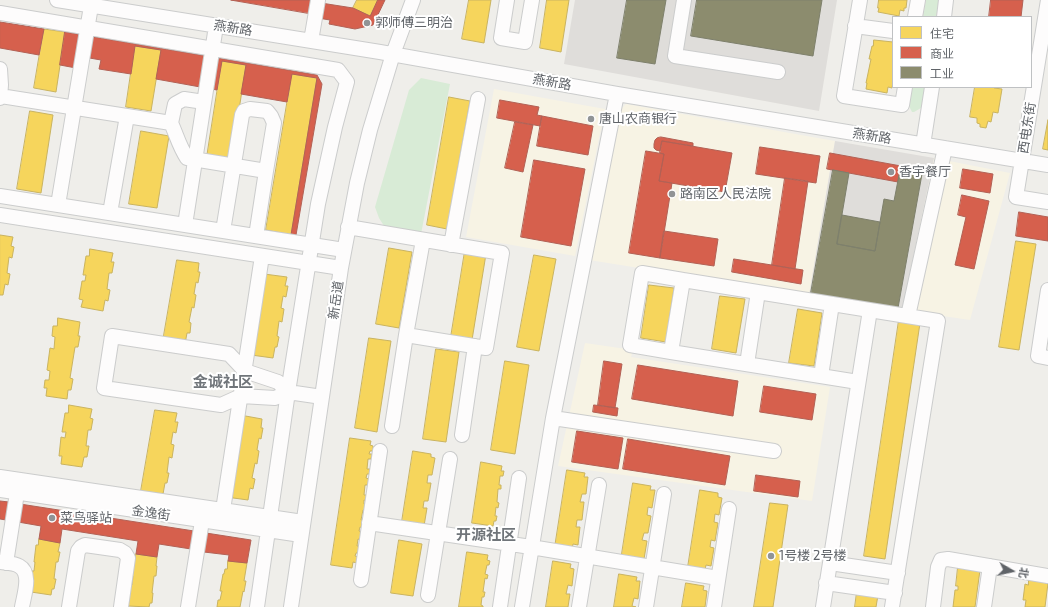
<!DOCTYPE html>
<meta charset="utf-8">
<style>
body{margin:0}
#map{position:relative;width:1048px;height:607px;overflow:hidden;background:#efeeea;font-family:"Exo 2","Noto Sans SC",sans-serif}
canvas{display:block}
.legend{position:absolute;left:892px;top:16px;width:140px;height:72px;box-sizing:border-box;background:#fff;border:1px solid #bfc1c3;margin:0;padding:5px 7px;list-style:none;font-size:12px;color:#5f6368}
.legend li{display:flex;align-items:center;gap:8px;height:20px}
.legend b{width:20px;border:1px solid #bfc1c3}
.north{position:absolute;left:992px;top:551px;width:40px;height:40px;-webkit-text-stroke:3px #fff;paint-order:stroke;rotate:99deg;font-size:11px;font-weight:700;line-height:16px;text-align:center;color:#5f6368}
.north::after{content:'';display:block;margin:auto;width:14px;height:18px;background:#5f6368;clip-path:polygon(50% 0,100% 100%,50% 72%,0 100%)}
</style>
<div id="map">
<canvas width="1048" height="607"></canvas>
<ul class="legend">
<li><b style="height:11px;background:#f6d55c"></b>住宅</li>
<li><b style="height:11px;background:#d6604d"></b>商业</li>
<li><b style="height:11px;background:#8c8c6e"></b>工业</li>
</ul>
<div class="north">北</div>
</div>
<script>
const ctx = document.querySelector('canvas').getContext('2d');
ctx.lineJoin = 'round';
function fill(path, color) { ctx.fillStyle = color; ctx.fill(path, 'evenodd'); }
function trace(path, color, width, dash) { ctx.strokeStyle = color; ctx.lineWidth = width; ctx.lineCap = dash ? 'butt' : 'round'; ctx.setLineDash(dash || []); ctx.stroke(path); }
function drawText(font, color, halo, rows, align = 'center') {
  ctx.font = font + ' "Exo 2","Noto Sans SC",sans-serif'; ctx.lineWidth = 4; ctx.setLineDash([]); ctx.textBaseline = 'middle'; ctx.strokeStyle = halo; ctx.fillStyle = color; for (const [text, x, y, turn = 0] of rows) {
    ctx.save(); ctx.translate(x, y); ctx.rotate((+turn || 0) * Math.PI / 180); ctx.textAlign = isNaN(turn) ? turn : align; if (halo) ctx.strokeText(text, 0, 0); ctx.fillText(text, 0, 0); ctx.restore();
  }
}
fill(new Path2D(`
 M494,89L605,109L575,256L466,237Z
 M626,104L835,141L809,295L589,260L619,111Z
 M934,158L1010,173L970,320L902,310Z
 M585,343L633,350L631,357L830,387L812,501L558,466Z`), '#f7f3e4');
fill(new Path2D(`
 M575,0H837L819,111L564,64Z
 M835,141L934,158L902,310L809,295Z`), '#dfddda');
fill(new Path2D(`
 M926,0H939L936,17H923Z
 M421,78L450,84L421,234L386,229L379,218L375,207L409,90Z
 M912,87H925L921,108L914,112H912L909,106Z`), '#d8ebd6');
const homes = new Path2D(`
 M357,0H378L370,16L353,8Z
 M469,0H491L484,43L462,39Z
 M547,0H569L561,52L540,48Z
 M879,0H907L906,8H904V11L900,10L899,16L878,12L879,8H878Z
 M44,29L65,32L56,92L34,88Z
 M874,40L893,42V82L892,88L888,87L887,93L866,89L867,83H866L871,59H869L872,46H873Z
 M135,46L161,50L151,111L126,107Z
 M222,61L246,65L231,161L207,157Z
 M292,74L317,78L291,235L266,230Z
 M975,87H994V88L1002,89L998,113L993,112L991,122L988,121L986,128L980,127V124L977,123V118L970,117Z
 M449,97L470,101L447,229L427,225Z
 M30,111L53,115L41,193L17,189Z
 M1048,120V150L1043,149Z
 M141,131L169,136L157,208L129,204Z
 M0,235L13,237L11,246L14,247L12,258L9,257L7,273L10,274L8,285L5,284L3,295H0Z
 M1016,241L1036,244L1019,350L999,347Z
 M389,248L412,252L399,328L376,324Z
 M90,249L113,253L111,262H114L112,273H109L107,289L110,290L108,301L105,300L103,311L81,307L83,300L79,299L82,281H85L86,275H83L86,256H89Z
 M465,251L486,254L472,340L451,337Z
 M534,255L556,259L539,351L517,347Z
 M177,260L199,263L198,272H200L198,283L196,282L194,294L196,295L194,308L192,307L189,322L191,323L190,333H187L185,344L163,341Z
 M264,274L287,277L285,286H288L286,297L283,296L281,308L284,309L282,322L279,321L277,336L279,337L277,347H275L273,358L251,355Z
 M649,285L674,288L666,342L641,338Z
 M720,296L745,299L736,353L712,349Z
 M798,309L822,313L814,366L789,363Z
 M58,318L80,322L78,336H80L78,347H75L70,378L73,379L71,390H68L67,399L46,396L47,388H44L45,380H49L50,371L47,370L50,348L54,349L55,337L52,336L53,326H57Z
 M899,320L920,323L885,559L864,556Z
 M369,338L391,341L377,432L355,428Z
 M436,349L459,352L446,442L423,439Z
 M505,361L529,365L515,454L491,450Z
 M69,405L92,409L90,418L93,419L91,430H88L86,446H89L87,457H84L82,467L61,464L62,456H59L61,437L65,438L66,432H62L65,413H68Z
 M155,410L177,413L175,422H178L176,433L173,432L171,444L174,445L172,458L169,457L167,473H169L167,483H165L163,494L141,491Z
 M240,415L262,419L261,428H263L261,439L259,438L257,450L259,451L257,464L255,463L252,478L255,479L253,489L250,488L248,500L226,497Z
 M350,438L371,441L370,445L373,446V451H370L369,454H372L371,459H368L367,469H370V474H367L366,478L369,479L368,485H365L364,495H367V501L364,500V504H366L365,510H363L361,520H364L363,528L360,527L359,531L362,532L361,540L358,539L357,546H360L359,553H356L355,556L358,557L357,563L353,562L352,568L331,565Z
 M413,451L431,454V457L435,458L432,475H428L427,483H431L428,501H424L423,508H427L424,526L401,528Z
 M481,462L502,466L501,471H504L503,476H500L499,485H501V489H498L497,502L499,503L498,508L496,507L495,516H497L496,521H494L493,526L472,523Z
 M567,470L585,473L584,477H588L586,494H582L580,502H584L582,520H577L576,527H580L578,545L573,544L572,549L555,547Z
 M633,483L651,486L650,490H655L652,508L648,507L647,515L651,516L648,533H644L642,540L647,541L644,559L639,558L638,563L621,560Z
 M700,490L718,493V497L722,498L719,515L715,514L714,522L718,523L715,541L711,540L710,547L714,548L711,566L706,565L705,570L688,567Z
 M770,503L788,505L773,607H754Z
 M39,539L60,543L58,552H60L58,562H56L54,579H56L54,589H52L51,595L31,592L30,586L32,571H34L35,562H34L36,545H38Z
 M399,540L422,544L413,596L391,593Z
 M467,552L488,555L487,560L490,561L489,565H487L485,574L488,575L487,579L485,578L483,592H485L484,597H482L481,605L483,606V607H459Z
 M136,554L157,557L156,566H157L156,576H154L152,593H153L152,603H150L149,607L128,606L129,600H127L130,584L132,585L133,576H131L134,559H135Z
 M228,561L247,563L244,581H246L244,592L243,591L240,607H217L218,600H220L222,591H220L223,574H224L225,569H227Z
 M553,561L571,564L570,568L574,569L572,586L568,585L566,594H570L568,607H546Z
 M958,567L980,570L975,607H953L955,590H958V586H956Z
 M619,574L637,577L636,581H640L638,599L634,598L632,606L636,607H614Z
 M1029,578L1045,581V583H1048L1045,607H1025L1026,600H1023L1025,584L1028,585Z
 M686,583L704,586L703,590L707,591L705,607H682Z
 M857,592L878,595L876,607H855Z`);
fill(homes, '#f6d55c');
trace(homes, '#c9b360', 1);
const shops = new Path2D(`
 M231,0H316L314,14Z
 M378,0H385L373,25L355,29L329,24L330,20L318,18L321,3L353,8L370,16Z
 M991,0H1023L1021,17H989Z
 M0,22L44,29L39,55L0,48Z
 M65,32L317,75L322,84L296,235H291L317,78L292,74L287,102L241,94L246,65L222,61L217,90L156,79L161,50L135,46L131,74L99,69L101,60L78,56L76,68L60,65Z
 M500,100L539,107L537,115L542,116L540,126L497,118Z
 M542,116L593,126L588,155L537,146Z
 M515,122L533,125L523,172L505,168Z
 M661,137L693,143V146L662,141L660,151L656,150L654,148V144L655,140L657,138Z
 M662,141L732,153L725,192L659,181L664,154L660,153Z
 M760,147L820,156L816,183L756,174Z
 M646,151L664,154L659,181L672,183L660,258L629,253Z
 M830,153L901,166L898,182L827,169Z
 M534,160L585,169L571,246L521,237Z
 M963,169L993,174L990,193L960,188Z
 M785,178L808,181L795,269L772,265Z
 M962,195L989,201L974,269L955,265L966,217L958,215Z
 M1019,212L1048,217V241L1016,236Z
 M664,231L718,239L714,266L660,258Z
 M734,259L803,270L801,284L732,272Z
 M604,361L622,364L615,408L598,405Z
 M638,365L738,381L733,416L632,399Z
 M764,386L816,394L812,420L760,412Z
 M594,405L618,408L617,416L593,412Z
 M577,431L623,438L618,469L572,462Z
 M628,439L730,456L725,485L623,469Z
 M756,475L800,481L798,497L754,491Z
 M0,501L9,502L6,520L0,519Z
 M20,504L194,531L191,549L159,544L157,557L136,554L138,541L62,529L60,543L39,539L41,526L18,522Z
 M206,533L251,540L247,563L228,561L229,555L204,552Z`);
fill(shops, '#d6604d');
trace(shops, '#b26155', 1);
const industry = new Path2D(`
 M627,0H666L655,64L617,58Z
 M697,0H822L813,56L691,36Z
 M833,170L849,173L837,244L875,251L884,199L894,201L900,170L922,174L898,308L811,293Z
 M842,215L880,222L875,251L837,244Z`);
fill(industry, '#8c8c6e');
trace(industry, '#7e806c', 1);
const minor = new Path2D(`
 M57,0L380,52L617,94L1048,165
 M507,0L501,38L525,42L532,0
 M684,0L675,56L778,72
 M860,0L844,96L902,105L905,87
 M1048,0L1016,197L1048,202
 M0,13L338,70L347,82L335,127L318,204L288,392L257,607
 M915,17L918,0
 M944,17L946,0
 M855,26L893,31
 M311,41L318,0
 M0,69L1,85L0,98
 M0,96L171,123C177,136 179,146 187,158L266,171L256,236
 M171,123L175,104L184,99L204,102
 M923,145L932,87
 M0,196L344,250
 M58,205L91,6
 M110,213L127,116
 M0,215L341,268
 M185,225L216,26
 M348,227L502,253L486,348L406,335
 M223,231L242,115L244,111L250,109L267,111L271,116L274,123L266,171
 M451,245L478,99
 M1048,290L1038,356L1048,358
 M908,316L945,148
 M112,336L229,354L245,371L278,382L288,392L275,398L241,396L221,405L104,388Z
 M671,352L630,345L642,273L683,280
 M747,364L758,292
 M821,376L832,304
 M858,382L671,352L683,280L938,321L892,607
 M288,392L322,397
 M553,418L774,451
 M392,426L406,335L423,240
 M462,435L475,346
 M0,477L303,522
 M0,490L301,535
 M223,510L262,256
 M369,523L531,547L718,578
 M0,562C6,563 14,563 19,566C32,573 24,595 22,607
 M6,563L17,493
 M830,563L898,573
 M361,580L380,451
 M826,583L895,593
 M428,595L450,459
 M69,607L78,551L81,547L85,545L120,550L125,553L128,558L121,607
 M188,607L202,521
 M291,607L341,268L357,183L370,130L393,54L413,0
 M500,607L519,478
 M522,607L553,418L617,94
 M579,607L599,485
 M646,607L664,494
 M714,607L729,509
 M823,607L870,310
 M933,607L938,567L941,560L948,559L1048,576
 M984,607L990,566`);
trace(minor, '#cbcccc', 16);
trace(minor, '#fdfcfc', 14);
for (const [x, y, r, color] of [
 [367,23,4,"#919496"],
 [591,119,4,"#919496"],
 [891,172,4,"#919496"],
 [672,194,4,"#919496"],
 [52,518,4,"#919496"],
 [771,556,4,"#919496"]
]) { const dot = new Path2D(); dot.arc(x, y, r, 0, 2 * Math.PI); ctx.fillStyle = color; ctx.fill(dot); trace(dot, '#fff', 1.5); }
drawText('13px', '#5f6368', '#fff', [
 ["郭师傅三明治",375,23],
 ["唐山农商银行",599,119],
 ["香宇餐厅",899,172],
 ["路南区人民法院",680,194],
 ["菜鸟驿站",60,518],
 ["1号楼 2号楼",779,556]
], 'left');
drawText('13px', '#5f6368', '#fff', [
 ["燕新路",233,28,9],
 ["燕新路",552,82,10],
 ["西电东街",1027,128,-81],
 ["燕新路",872,136,9],
 ["新岳道",336,300,-82],
 ["金逸街",151,513,8]
]);
drawText('bold 15px', '#70757a', '#fff', [
 ["金诚社区",223,382],
 ["开源社区",486,535]
]);
</script>
